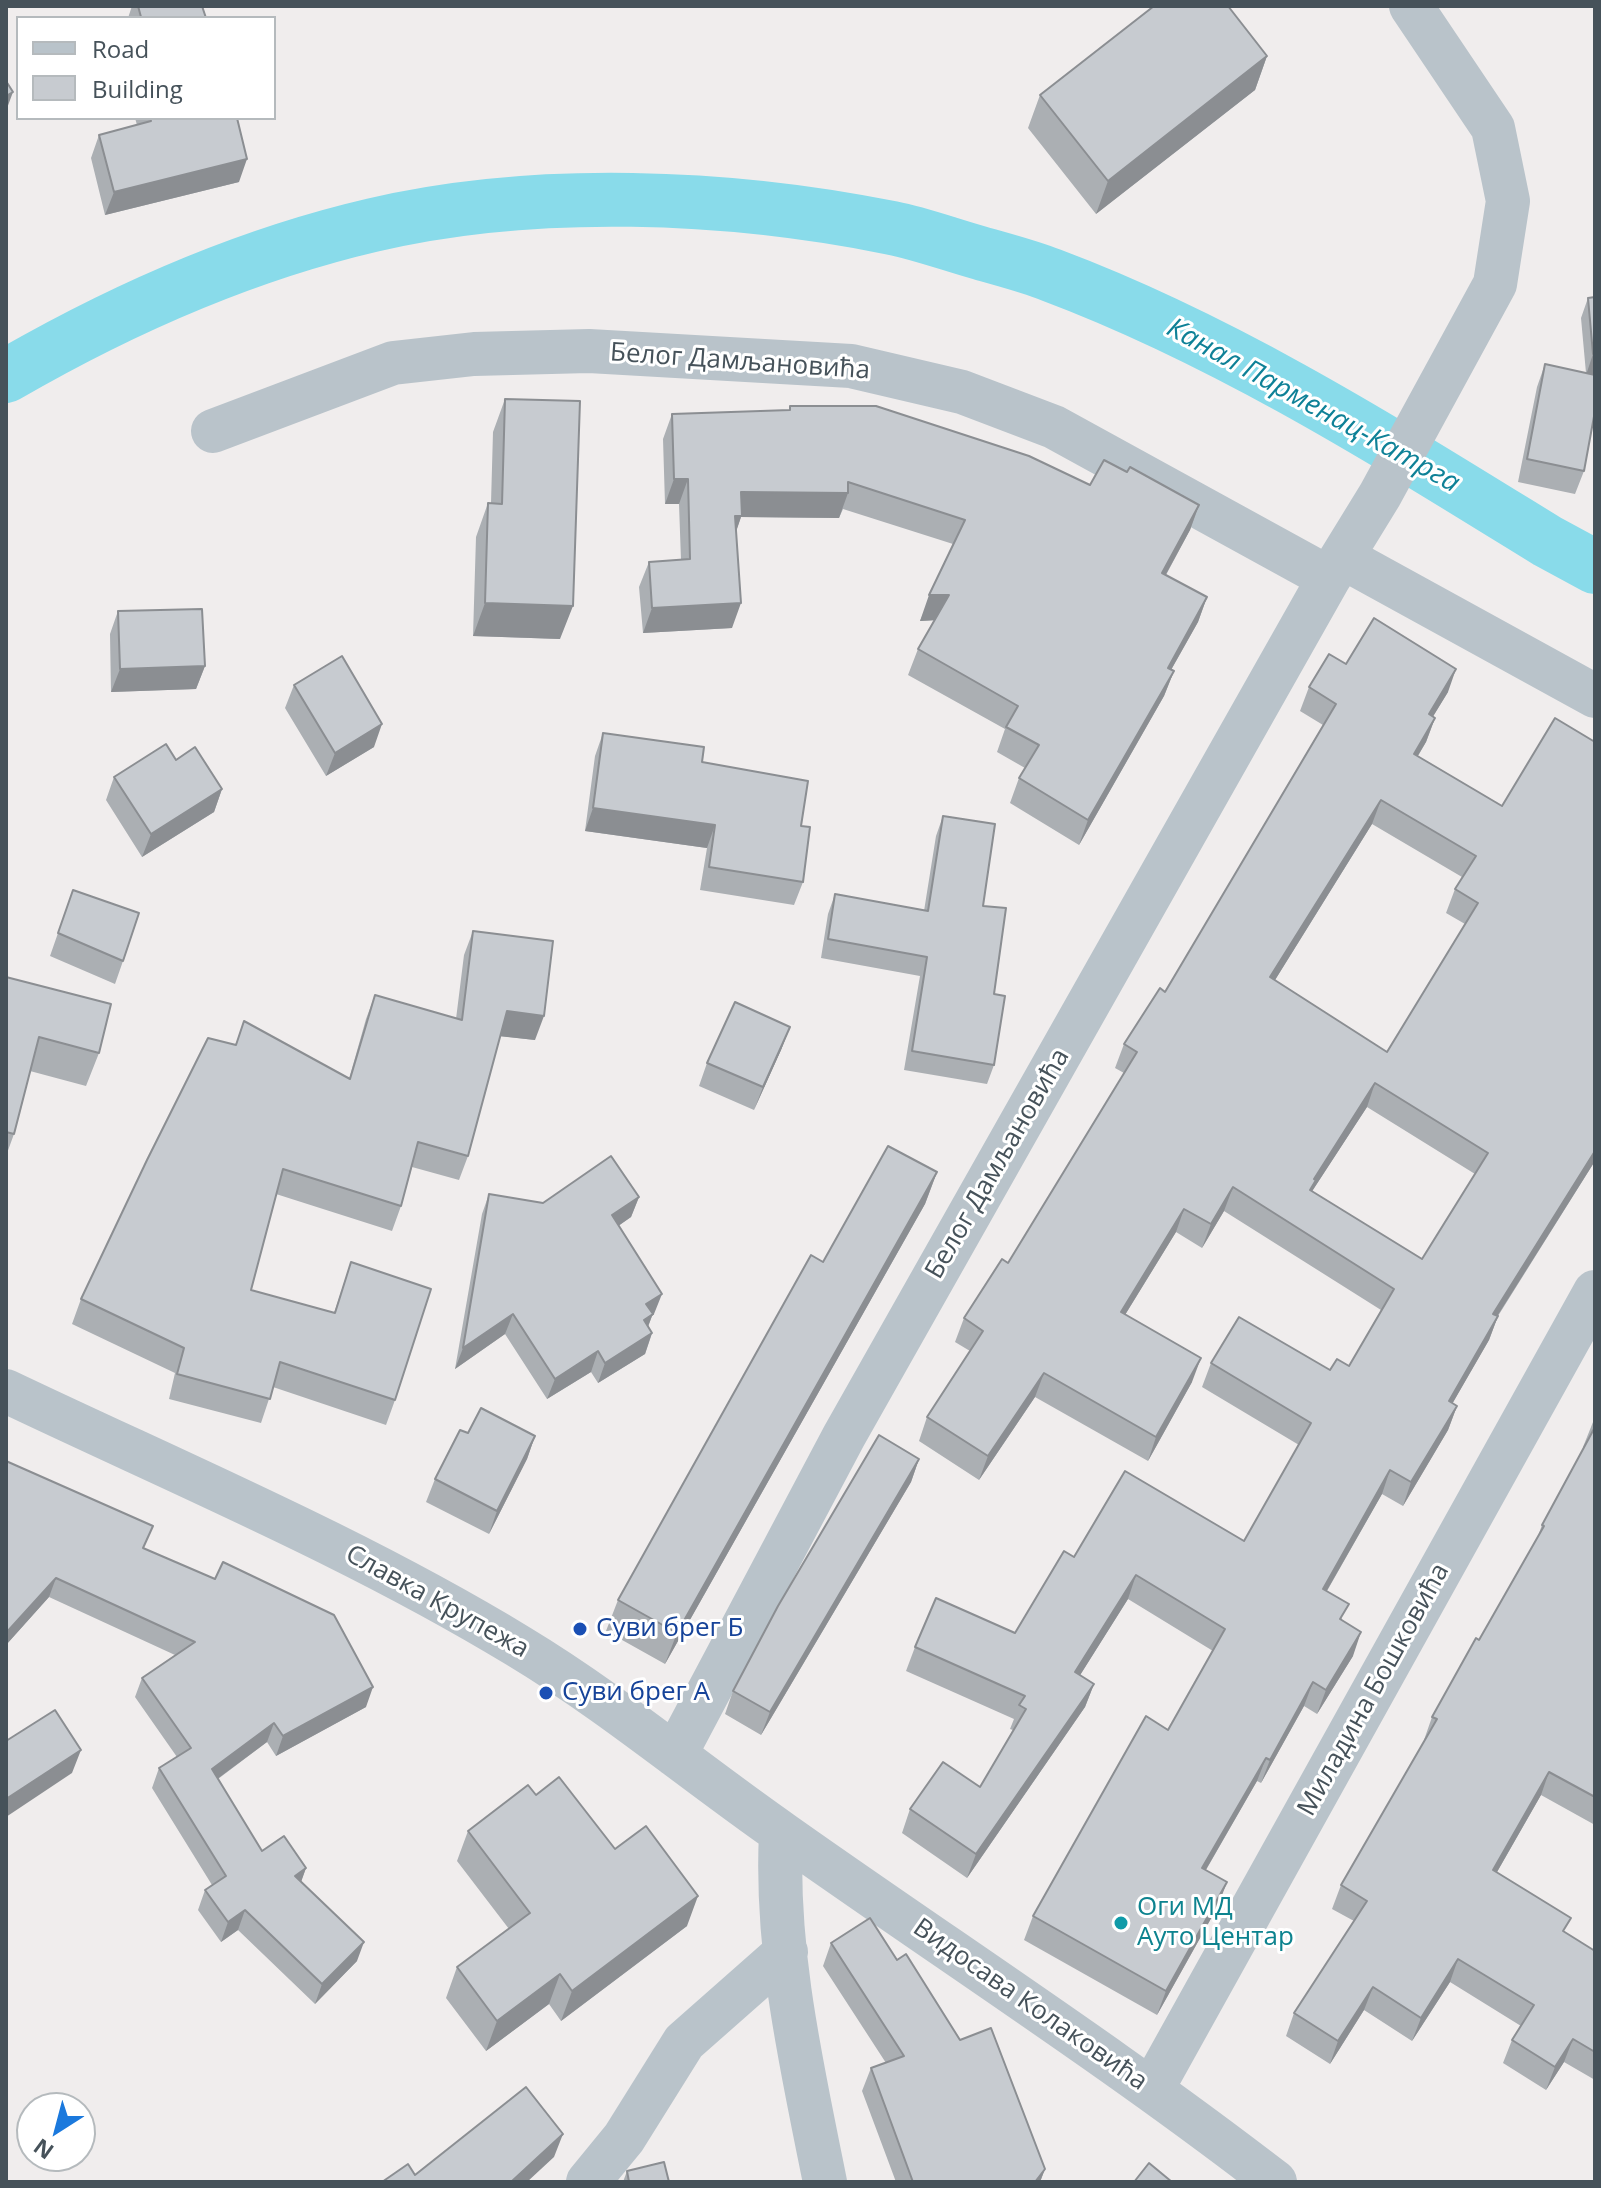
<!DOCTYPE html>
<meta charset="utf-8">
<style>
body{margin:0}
#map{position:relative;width:1601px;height:2188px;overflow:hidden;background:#f0eded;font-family:"Open Sans",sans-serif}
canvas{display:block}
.frame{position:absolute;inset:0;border:8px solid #46525a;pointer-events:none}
.legend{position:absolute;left:16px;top:16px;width:260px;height:104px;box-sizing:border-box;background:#fff;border:2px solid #b5babd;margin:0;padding:10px 14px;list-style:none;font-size:24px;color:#46525a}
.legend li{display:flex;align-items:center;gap:16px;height:40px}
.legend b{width:40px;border:2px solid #b5babd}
.north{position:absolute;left:16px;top:2092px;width:80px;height:80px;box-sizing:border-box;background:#fff;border:2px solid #b5babd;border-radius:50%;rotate:216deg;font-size:22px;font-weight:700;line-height:32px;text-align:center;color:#46525a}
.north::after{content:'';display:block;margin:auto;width:28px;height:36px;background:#1b79dd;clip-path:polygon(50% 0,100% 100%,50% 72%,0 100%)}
</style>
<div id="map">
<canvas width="1601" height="2188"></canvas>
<div class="frame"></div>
<ul class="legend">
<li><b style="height:10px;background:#b9c3ca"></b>Road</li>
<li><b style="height:22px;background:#c7cbd0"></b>Building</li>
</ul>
<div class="north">N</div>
</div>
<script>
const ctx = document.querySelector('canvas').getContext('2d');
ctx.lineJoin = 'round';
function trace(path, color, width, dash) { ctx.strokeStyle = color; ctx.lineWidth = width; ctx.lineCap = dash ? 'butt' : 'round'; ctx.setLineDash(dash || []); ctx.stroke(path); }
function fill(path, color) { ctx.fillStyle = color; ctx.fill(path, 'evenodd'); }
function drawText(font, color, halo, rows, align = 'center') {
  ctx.font = font + ' "Open Sans",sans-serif'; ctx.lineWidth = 6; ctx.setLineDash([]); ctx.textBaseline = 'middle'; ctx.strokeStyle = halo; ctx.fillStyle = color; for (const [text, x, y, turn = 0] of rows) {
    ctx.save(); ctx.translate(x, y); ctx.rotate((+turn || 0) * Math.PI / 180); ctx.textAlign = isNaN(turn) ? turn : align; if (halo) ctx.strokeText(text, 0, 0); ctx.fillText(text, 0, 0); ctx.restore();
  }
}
trace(new Path2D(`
 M6,376C120,310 244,255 373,225C535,187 729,195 892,228C922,234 951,245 980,253C1004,260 1028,266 1051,275C1227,341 1388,443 1547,541L1595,567`), '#89dbea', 54);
trace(new Path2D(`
 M213,431L393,363L474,354L589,351L851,366L962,392L1054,427L1329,578
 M1342,557L1595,696
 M6,1391C178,1473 355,1547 518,1646C611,1702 694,1772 783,1834C947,1950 1116,2059 1275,2182
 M675,1755L844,1436L1329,578L1380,495L1495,284L1508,201L1493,128L1411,6
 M781,1833C775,1951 802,2067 825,2182
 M1152,2089L1595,1292
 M588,2182L624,2138L684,2042L786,1952`), '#b9c3ca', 44);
fill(new Path2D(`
 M132,6H138L206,18H128Z
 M1267,56L1255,90L1096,214L1028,128L1040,95Z
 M135,118H237L239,182L105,215L91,158L99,135L137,125Z
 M1595,297V374H1592L1584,471L1575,494L1518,482L1537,387L1545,364L1586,373L1581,318L1588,298Z
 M505,399L560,639L473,636L476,537L488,503H491L493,432Z
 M790,406L1090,485L1127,472L1199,505L1190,530L1166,575L1207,597L1198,622L1171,670L1174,671L1164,696L1079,845L1010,803L1019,778L1025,768L997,752L1005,729L908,675L918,649L934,620L920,621L953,544L843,509L839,518L741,517L736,531L732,628L643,633L639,587L649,562L681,560L679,504H665L663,439L672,414L789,410Z
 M118,611L205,666L196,689L111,692L110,634Z
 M1346,664L1448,692L1433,716L1435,718L1426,742L1418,756L1502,806L1595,742V1161L1498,1316L1489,1340L1452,1404L1457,1406L1448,1430L1403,1506L1382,1494L1327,1591L1343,1621L1353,1656L1317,1714L1304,1706L1261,1783L1257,1781L1206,1870L1218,1906L1157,2015L1024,1940L1033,1916L1168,1730L1213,1651L1128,1599L1080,1675L1094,1684L1085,1707L967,1878L902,1833L910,1809L980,1787L1013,1730L1010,1729L1014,1719L906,1671L915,1647L1015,1633L1074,1557L1244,1541L1299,1445L1202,1387L1211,1363L1330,1370L1349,1366L1381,1310L1224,1211L1202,1248L1176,1232L1125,1315L1192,1382L1148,1461L1035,1397L979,1480L919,1441L927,1417L970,1351L955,1342L964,1318L1008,1263L1124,1073L1115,1068L1124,1044L1165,992L1323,725L1300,711L1309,687ZM1372,824L1462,877L1455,889L1446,913L1465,924L1387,1052L1275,980ZM1367,1107L1475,1174L1422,1259L1312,1191Z
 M294,685L374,747L326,776L285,708Z
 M603,733L702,762L801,826L803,882L794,905L700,890L707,848L585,831L595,756Z
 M176,760L222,789L214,812L142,857L106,800L114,777Z
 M943,816L983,906L994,994V1065L987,1084L904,1070L920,976L821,958L828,914L835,894L924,911L936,836Z
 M73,890L123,961L115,984L50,956Z
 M473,931L535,1040L500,1036L468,1156L459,1180L412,1167L401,1206L392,1231L276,1194L251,1290L334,1313L351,1262L395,1400L386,1425L273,1387L261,1423L169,1399L175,1373L72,1324L81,1299L349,1079L366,1019L375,995L456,1019L464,955Z
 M6,977L99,1053L86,1086L30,1071L14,1134L6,1156Z
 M790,1027L781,1050L754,1110L699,1086L707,1063Z
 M937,1172L925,1204L665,1664L606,1631L618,1600L823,1262Z
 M489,1194L543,1203L639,1197L631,1217L618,1226L654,1314L652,1316L648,1327L652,1333L645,1354L598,1383L591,1372L547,1399L505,1334L455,1369L482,1214Z
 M1595,1417V1825L1541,1795L1497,1872L1566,1933L1595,1951V2080L1564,2062L1546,2090L1503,2063L1512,2040L1521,2026L1450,1982L1412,2041L1364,2010L1330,2064L1286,2036L1294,2013L1354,1921L1332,1909L1341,1885L1425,1740H1424L1432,1717L1479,1640L1538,1536L1542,1525L1584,1447H1583Z
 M468,1433L535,1436L527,1459L489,1534L426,1502L435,1479Z
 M919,1459L911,1482L761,1735L725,1714L733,1691Z
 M6,1461L145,1549L366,1707L276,1756L267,1742L218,1779L262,1851L306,1868L301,1881L357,1961L315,2004L238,1930L221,1942L198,1910L205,1890L212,1885L152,1788L159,1768L177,1757L135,1697L142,1678L175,1655L49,1597L6,1645Z
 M536,1795L615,1849L687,1926L561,2021L549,2004L486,2051L446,1998L457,1967L509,1929L457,1861L468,1831Z
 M831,1943L897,1960L960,2040L1045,2169L1040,2182H896L862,2091L871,2068L886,2063L823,1966Z
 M627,2171L669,2182H623Z`), '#abafb3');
fill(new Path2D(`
 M1267,56L1255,90L1096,214L1108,181Z
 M13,92L6,111V96Z
 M247,159L239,182L105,215L114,192Z
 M1593,354H1595V374L1586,375Z
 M674,479H688L679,504H665Z
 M741,492L848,493L839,518L741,517L733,541H726Z
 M1199,505L1190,530L1153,598L1162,573Z
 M929,595H949L940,620L920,621Z
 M1207,597L1198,622L1158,693L1168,668Z
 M485,603L573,606L560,639L473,636Z
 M741,603L732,628L643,633L652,608Z
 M205,666L196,689L111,692L120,669Z
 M1456,669L1448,692L1420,738L1429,714Z
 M1174,671L1164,696L1079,845L1088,820Z
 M1435,718L1426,742L1405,777L1414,754Z
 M382,724L374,747L326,776L335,753Z
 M222,789L214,812L142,857L151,834Z
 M1381,800L1372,824L1262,1001L1270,977Z
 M593,808L715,825L707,848L585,831Z
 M507,1011L544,1016L535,1040L498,1036Z
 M790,1027L781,1050L754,1110L763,1087Z
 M1375,1083L1367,1107L1311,1193L1301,1214L1314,1179Z
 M1595,1151V1161L1484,1337L1493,1314Z
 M937,1172L925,1204L665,1664L677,1633Z
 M1233,1187L1224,1211L1202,1248L1211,1224Z
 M639,1197L631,1217L604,1236L612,1215Z
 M1184,1209L1176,1232L1112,1336L1121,1312Z
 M662,1294L654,1314L652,1316L645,1334L643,1321L646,1304Z
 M513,1314L505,1334L455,1369L463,1348Z
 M1498,1316L1489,1340L1440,1425L1449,1401Z
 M652,1333L645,1354L598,1383L605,1363Z
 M598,1351L591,1372L547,1399L555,1379Z
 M1201,1358L1192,1382L1148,1461L1156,1437Z
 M1044,1373L1035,1397L979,1480L988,1456Z
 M1457,1406L1448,1430L1403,1506L1411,1482Z
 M535,1436L527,1459L489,1534L497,1511Z
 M919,1459L911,1482L761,1735L770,1712Z
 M1390,1470L1382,1494L1314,1613L1323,1589Z
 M1136,1575L1128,1599L1067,1696L1075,1672Z
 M56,1578L49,1597L6,1645V1633Z
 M1361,1632L1353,1656L1317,1714L1326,1690Z
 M1313,1682L1304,1706L1261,1783L1270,1760Z
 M1094,1684L1085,1707L967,1878L976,1854Z
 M373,1687L366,1707L276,1756L283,1736Z
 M274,1723L267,1742L205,1788L212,1769Z
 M81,1750L72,1773L6,1817V1799Z
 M1266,1758L1257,1781L1193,1892L1202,1868Z
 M1549,1772L1541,1795L1485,1893L1493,1870Z
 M306,1868L299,1888L295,1876Z
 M1227,1882L1218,1906L1157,2015L1166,1991Z
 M698,1896L687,1926L561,2021L572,1991Z
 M245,1910L238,1930L221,1942L228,1922Z
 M364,1942L357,1961L315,2004L322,1984Z
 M1458,1959L1450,1982L1412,2041L1421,2018Z
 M560,1974L549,2004L486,2051L497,2021Z
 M1373,1987L1364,2010L1330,2064L1338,2041Z
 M1573,2039L1564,2062L1546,2090L1555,2067Z
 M563,2134L554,2157L527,2182H511Z
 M1045,2169L1040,2182H1035Z`), '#8b8e92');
const building = new Path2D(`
 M138,6H202L206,18H139L141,17Z
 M1154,6H1228L1267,56L1108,181L1040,95Z
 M6,81L13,92L6,96Z
 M150,118H237L247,159L114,192L99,135L151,121Z
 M1595,297V354H1593L1588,298Z
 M1545,364L1595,375V411L1584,471L1527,459Z
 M505,399L580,401L573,606L485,603L488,503L502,504Z
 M790,406H876L1029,456L1090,485L1104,460L1127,472L1130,467L1199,505L1162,573L1207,597L1168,668L1174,671L1088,820L1019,778L1039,745L1006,727L1018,706L918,649L949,595H929L965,520L848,482V493L741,492L742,516H735L741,603L652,608L649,562L690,559L688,479H674L672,414L790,410Z
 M202,609L205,666L120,669L118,611Z
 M1374,618L1456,669L1429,714L1435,718L1414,754L1502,806L1555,718L1595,742V1151L1493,1314L1498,1316L1449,1401L1457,1406L1411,1482L1390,1470L1323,1589L1349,1604L1340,1619L1361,1632L1326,1690L1313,1682L1270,1760L1266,1758L1202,1868L1227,1882L1166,1991L1033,1916L1146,1716L1168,1730L1225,1629L1136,1575L1075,1672L1094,1684L976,1854L910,1809L943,1762L980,1787L1026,1709L1019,1705L1025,1696L915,1647L936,1598L1015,1633L1064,1551L1074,1557L1125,1471L1244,1541L1311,1423L1211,1363L1239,1317L1330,1370L1337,1359L1349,1366L1394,1289L1233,1187L1211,1224L1184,1209L1121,1312L1201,1358L1156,1437L1044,1373L988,1456L927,1417L983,1331L964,1318L1002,1259L1008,1263L1137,1052L1124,1044L1160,988L1165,992L1336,704L1309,687L1329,654L1346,664ZM1381,800L1476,856L1455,889L1478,903L1387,1052L1270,977ZM1375,1083L1488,1153L1422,1259L1310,1190L1316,1180L1314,1179Z
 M342,656L382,724L335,753L294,685Z
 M603,733L704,747L702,762L808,781L801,826L810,827L803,882L709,867L715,825L593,808Z
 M166,744L176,760L195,747L222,789L151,834L114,777Z
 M943,816L995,824L983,906L1006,908L994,994L1005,996L994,1065L912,1051L927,957L828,939L835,894L928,911Z
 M73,890L139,913L123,961L58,933Z
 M473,931L553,941L544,1016L507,1011L468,1156L418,1142L401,1206L283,1169L251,1290L335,1313L351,1262L431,1289L395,1400L280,1362L270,1399L177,1374L184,1348L81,1299L147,1160L208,1038L236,1045L244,1021L350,1079L375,995L462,1020Z
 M6,977L111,1004L99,1053L39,1037L14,1134L6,1132Z
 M735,1002L790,1027L763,1087L707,1063Z
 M888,1146L937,1172L677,1633L618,1600L811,1255L823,1262Z
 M611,1156L639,1197L612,1215L662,1294L646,1304L653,1314L644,1320L652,1333L605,1363L598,1351L555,1379L513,1314L463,1348L489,1194L543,1203Z
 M481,1408L535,1436L497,1511L435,1479L460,1430L468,1433Z
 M1595,1427V1797L1549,1772L1493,1870L1571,1918L1563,1931L1595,1951V2052L1573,2039L1555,2067L1512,2040L1534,2005L1458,1959L1421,2018L1373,1987L1338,2041L1294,2013L1367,1901L1341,1885L1437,1719L1432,1717L1476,1638L1479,1640L1544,1526L1542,1525Z
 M879,1435L919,1459L770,1712L733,1691L778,1606Z
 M6,1461L153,1526L143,1548L215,1579L223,1562L334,1615L373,1687L283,1736L274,1723L212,1769L262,1851L284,1836L306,1868L295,1876L364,1942L322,1984L245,1910L228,1922L205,1890L226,1876L159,1768L191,1748L142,1678L195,1642L56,1578L6,1633Z
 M55,1710L81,1750L6,1799V1741Z
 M559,1777L615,1849L646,1826L698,1896L572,1991L560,1974L497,2021L457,1967L530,1913L468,1831L528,1785L536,1795Z
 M870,1918L897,1960L906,1954L960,2040L991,2028L1045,2169L1035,2182H913L871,2068L904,2056L831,1943Z
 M526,2087L563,2134L511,2182H382L408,2164L415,2175Z
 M664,2162L669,2182H629L627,2171Z
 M1149,2163L1172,2182H1134Z`);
fill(building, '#c7cbd0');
trace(building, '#8b8e92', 2);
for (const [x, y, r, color] of [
 [580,1629,8,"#1a4fb4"],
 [546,1693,8,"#1a4fb4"],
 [1121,1923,8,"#0f9aa8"]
]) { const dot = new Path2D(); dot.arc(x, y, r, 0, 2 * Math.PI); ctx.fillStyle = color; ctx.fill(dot); trace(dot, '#fff', 3); }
drawText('26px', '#46525a', '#fff', [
 ["Белог Дамљановића",740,362,4],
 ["Белог Дамљановића",998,1164,-60],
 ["Славка Крупежа",437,1602,29],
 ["Миладина Бошковића",1374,1690,-61],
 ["Видосава Колаковића",1030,2005,35]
]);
drawText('26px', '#164399', '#fff', [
 ["Суви брег Б",596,1629],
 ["Суви брег А",562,1693]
], 'left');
drawText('26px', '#0d838f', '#fff', [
 ["Оги МД",1137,1908],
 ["Ауто Центар",1137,1938]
], 'left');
drawText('italic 28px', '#0e8197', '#fff', [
 ["Канал Парменац-Катрга",1313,406,29]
]);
</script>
